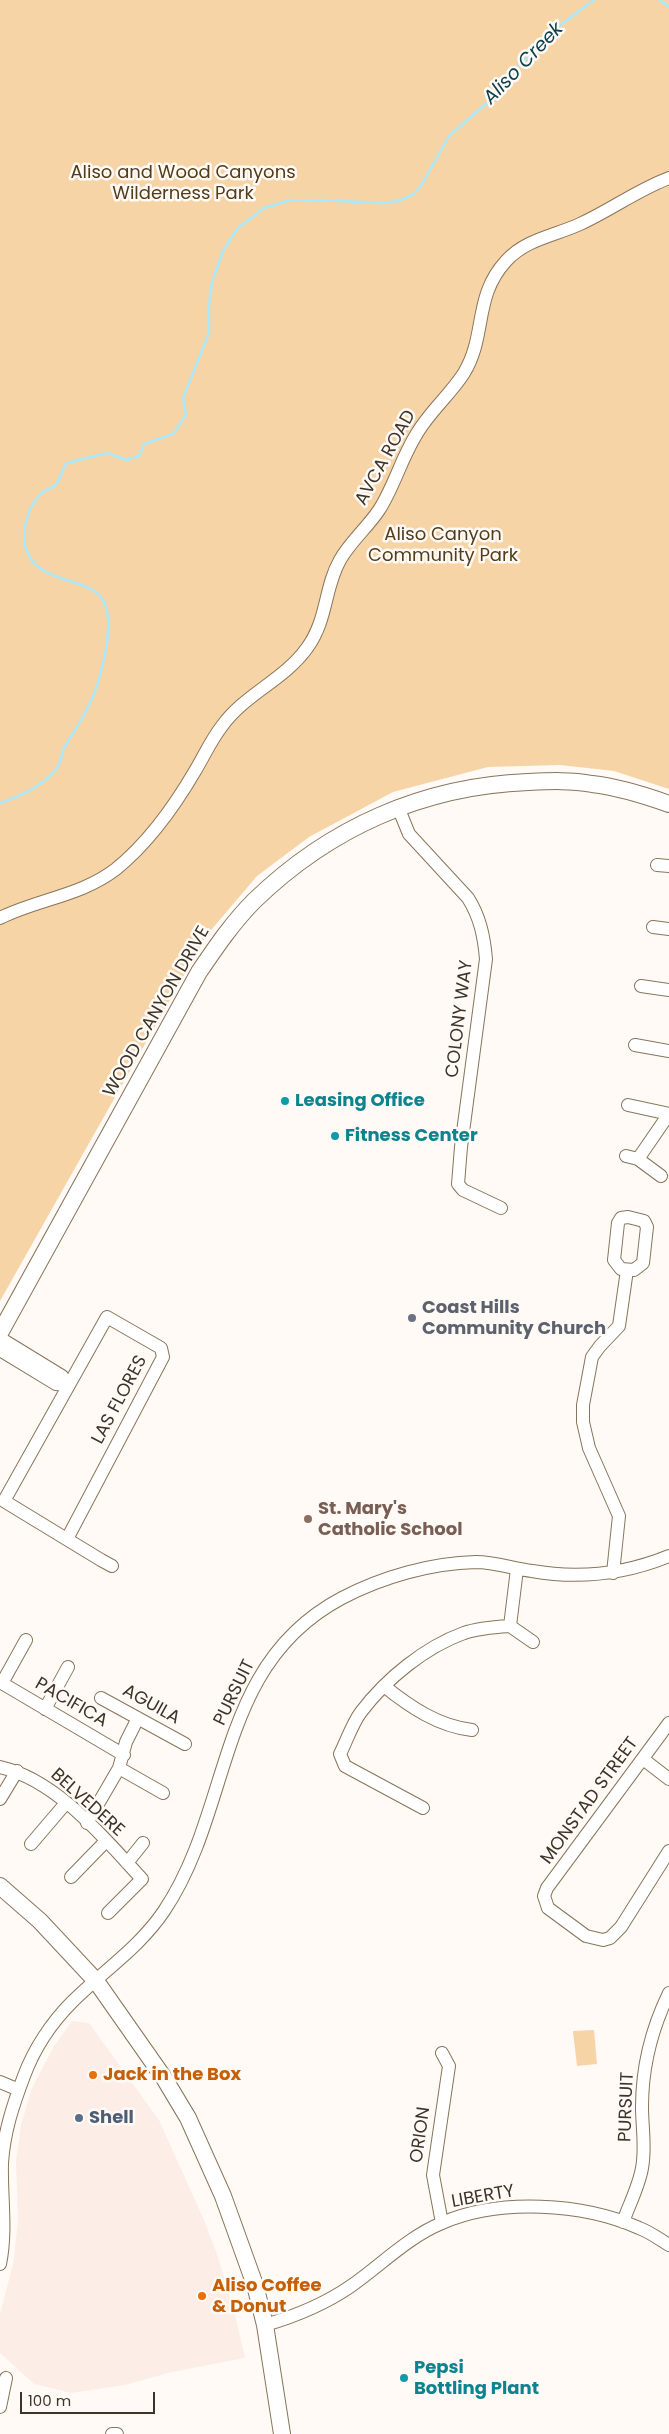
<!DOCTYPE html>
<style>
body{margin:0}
#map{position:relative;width:669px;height:2434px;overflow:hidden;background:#fffaf5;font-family:Poppins,sans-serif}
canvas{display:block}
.scale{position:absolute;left:20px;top:2392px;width:135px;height:22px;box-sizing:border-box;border:2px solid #3c3429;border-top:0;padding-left:6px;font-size:15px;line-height:18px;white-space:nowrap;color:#3c3429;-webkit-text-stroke:4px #fffaf5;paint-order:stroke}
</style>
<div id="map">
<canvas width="669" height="2434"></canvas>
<div class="scale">100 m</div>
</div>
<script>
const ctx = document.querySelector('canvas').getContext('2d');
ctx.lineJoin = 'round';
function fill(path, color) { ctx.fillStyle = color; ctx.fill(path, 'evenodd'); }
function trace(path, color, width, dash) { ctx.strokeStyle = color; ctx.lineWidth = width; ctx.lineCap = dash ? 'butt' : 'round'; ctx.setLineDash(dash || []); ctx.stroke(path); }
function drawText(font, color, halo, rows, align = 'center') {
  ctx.font = font + ' Poppins,sans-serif'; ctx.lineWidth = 5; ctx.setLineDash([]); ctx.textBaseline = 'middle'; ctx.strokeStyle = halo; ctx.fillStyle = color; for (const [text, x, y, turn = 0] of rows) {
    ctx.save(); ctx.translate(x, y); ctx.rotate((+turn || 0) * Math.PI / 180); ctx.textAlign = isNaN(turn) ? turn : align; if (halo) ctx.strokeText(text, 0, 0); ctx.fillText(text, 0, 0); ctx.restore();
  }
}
fill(new Path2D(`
 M72,2021L89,2023L159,2120L204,2220L217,2254L235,2314L245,2358L172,2372L125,2385L71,2393L34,2384L0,2353V2314L13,2264L18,2221L16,2161L21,2125L32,2088L54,2046Z`), '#fceee6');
fill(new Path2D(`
 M0,0H669V789L614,771L560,765L488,767L393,792L309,837L257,876L206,936L0,1301Z
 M594,2030L597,2064L577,2066L573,2031Z`), '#f6d4a6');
trace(new Path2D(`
 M660,0L669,7
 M0,803C19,797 45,785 57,768C61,763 61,756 63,750C70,737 79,725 86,711C99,688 116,627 104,602C90,574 34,587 25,545C22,529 29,503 42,493C46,489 55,488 57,483C61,477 62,469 67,463L107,453L127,460L139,456L144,444L173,434L186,415L183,398L209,333V305L212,282L223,251L238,228L264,208L287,201L320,200L382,203L399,201L414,194L422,184L449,136L511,82L520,64L537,49L555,29L594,0`), '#aae8fd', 2.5);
const minor = new Path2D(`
 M398,807L409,834L468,898C480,917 484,936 486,959L461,1147L458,1184L463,1190L501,1208
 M657,865L669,866
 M0,918C38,899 81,896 116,869C148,843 174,807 195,771C204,756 211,740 222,726C245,694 284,680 307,648C328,619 324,588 340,560C350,542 367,528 379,510C394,487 401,459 416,435C429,412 450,395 464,373C487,335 473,297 506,261C526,239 554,236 580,224C611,210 637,190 669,178
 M653,927L669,929
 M641,986L669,990
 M635,1045L669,1051
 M628,1105L669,1114
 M626,1156L638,1159L661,1176
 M638,1159L669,1114
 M628,1217L644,1221L647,1227L643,1263L634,1270L621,1269L614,1260L618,1223L621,1218Z
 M0,1338L62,1376L67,1385
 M0,1350L56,1384L67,1385
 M67,1539L163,1357L161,1348L107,1317L4,1501L101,1560L112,1566
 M613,1573L619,1516L589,1448L583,1422V1405L592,1357L600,1346L619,1326L627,1270
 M510,1626L533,1642
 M0,1682L124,1755
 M2,1683L26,1640
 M384,1686C410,1707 438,1726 472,1730
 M101,1698L185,1744
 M45,1709L68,1667
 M669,1723L547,1888L544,1896L548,1908L586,1936L603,1940L610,1938L621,1927L669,1851
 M643,1759L669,1779
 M0,1767C57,1780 103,1837 142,1879L108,1913
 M119,1768L163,1793
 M0,1799L17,1771
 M423,1808L345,1766L340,1754C347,1740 352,1724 361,1712C386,1679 425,1647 464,1633C479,1628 495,1627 510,1626L517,1569
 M87,1823L119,1768L126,1742L138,1718
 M31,1844L66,1803
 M127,1863L143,1843
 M71,1877L105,1842
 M442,2053L449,2066L433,2175L442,2223
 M0,2082L19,2090
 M623,2222C629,2205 639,2186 642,2168C646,2148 642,2127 642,2107C642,2067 652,2028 669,1993
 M0,2264C7,2230 1,2197 2,2163C4,2132 13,2105 24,2076C34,2049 52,2022 72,2002C103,1971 139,1948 164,1911C234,1807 215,1665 342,1598C382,1577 431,1563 476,1562C495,1562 514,1569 532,1571C578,1579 625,1574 669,1556
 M265,2325C296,2316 325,2304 351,2286C381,2265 408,2237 442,2223C499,2198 583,2203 639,2228C650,2232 659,2239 669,2245
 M0,2407L6,2378
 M112,2434H117`);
const major = new Path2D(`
 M0,1333L199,972C216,947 233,922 254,901C329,828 423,786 528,782C550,781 571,780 592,784C618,787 644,795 669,804
 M0,1886L40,1921L96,1981L164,2078L188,2118L223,2196L255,2285L265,2325L282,2434`);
trace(minor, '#88755a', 14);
trace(major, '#88755a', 18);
trace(minor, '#fff', 12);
trace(major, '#fff', 16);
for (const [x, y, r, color] of [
 [285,1101,5,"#0f9aa8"],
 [335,1136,5,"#0f9aa8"],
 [412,1318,5,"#6b7280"],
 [308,1519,5,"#8d6e63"],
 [93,2075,5,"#e8710a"],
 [79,2118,5,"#5c6f8a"],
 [202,2296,5,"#e8710a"],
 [404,2378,5,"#0f9aa8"]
]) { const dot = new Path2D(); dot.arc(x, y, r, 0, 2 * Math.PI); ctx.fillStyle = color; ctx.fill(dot); trace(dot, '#fffaf5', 2); }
drawText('18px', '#523c1a', '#fffaf5', [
 ["Aliso and Wood Canyons",183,173],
 ["Wilderness Park",183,194],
 ["Aliso Canyon",443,535],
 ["Community Park",443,556]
]);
drawText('18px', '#3c3429', '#fffaf5', [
 ["AVCA ROAD",386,458,-61],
 ["WOOD CANYON DRIVE",157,1012,-60],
 ["COLONY WAY",460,1019,-83],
 ["LAS FLORES",120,1400,-62],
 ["PURSUIT",235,1693,-64],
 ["PACIFICA",71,1703,30],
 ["AGUILA",151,1705,29],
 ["MONSTAD STREET",590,1801,-54],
 ["BELVEDERE",87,1803,42],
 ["PURSUIT",627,2107,-88],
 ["ORION",421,2135,-82],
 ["LIBERTY",483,2197,-10]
]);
drawText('bold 18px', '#0d838f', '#fffaf5', [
 ["Leasing Office",295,1101],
 ["Fitness Center",345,1136],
 ["Pepsi",414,2368],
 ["Bottling Plant",414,2389]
], 'left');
drawText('bold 18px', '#5b616d', '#fffaf5', [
 ["Coast Hills",422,1308],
 ["Community Church",422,1329]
], 'left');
drawText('bold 18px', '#785e54', '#fffaf5', [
 ["St. Mary's",318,1509],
 ["Catholic School",318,1530]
], 'left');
drawText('bold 18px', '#c56008', '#fffaf5', [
 ["Jack in the Box",103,2075],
 ["Aliso Coffee",212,2286],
 ["& Donut",212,2307]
], 'left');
drawText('bold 18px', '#4e5e75', '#fffaf5', [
 ["Shell",89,2118]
], 'left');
drawText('italic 19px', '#0b404e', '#fffaf5', [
 ["Aliso Creek",524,64,-46]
]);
</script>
